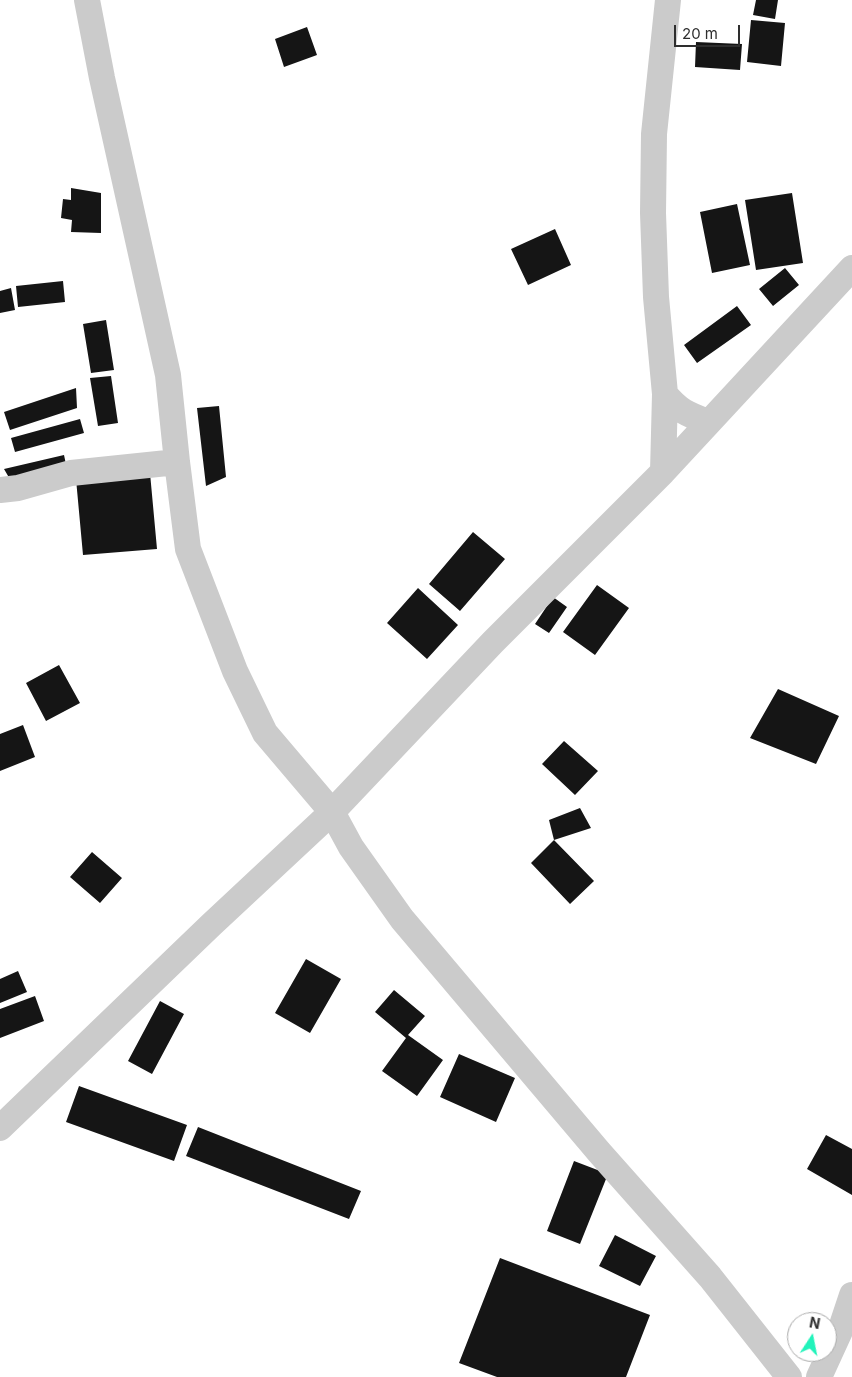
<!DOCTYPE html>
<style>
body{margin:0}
#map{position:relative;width:852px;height:1377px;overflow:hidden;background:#fff;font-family:Inter,sans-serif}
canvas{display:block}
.north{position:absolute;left:787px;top:1312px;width:50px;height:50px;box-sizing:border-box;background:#fff;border:1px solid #ababab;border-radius:50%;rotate:11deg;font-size:14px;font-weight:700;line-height:20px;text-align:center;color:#2e2e2e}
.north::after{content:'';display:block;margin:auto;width:18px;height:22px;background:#22f3bb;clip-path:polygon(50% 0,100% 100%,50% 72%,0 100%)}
.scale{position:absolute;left:674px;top:25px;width:66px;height:22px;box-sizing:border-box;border:2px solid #2e2e2e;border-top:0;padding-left:6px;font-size:15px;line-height:18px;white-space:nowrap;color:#2e2e2e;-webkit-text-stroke:4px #fff;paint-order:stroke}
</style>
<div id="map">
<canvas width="852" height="1377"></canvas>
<div class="north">N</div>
<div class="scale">20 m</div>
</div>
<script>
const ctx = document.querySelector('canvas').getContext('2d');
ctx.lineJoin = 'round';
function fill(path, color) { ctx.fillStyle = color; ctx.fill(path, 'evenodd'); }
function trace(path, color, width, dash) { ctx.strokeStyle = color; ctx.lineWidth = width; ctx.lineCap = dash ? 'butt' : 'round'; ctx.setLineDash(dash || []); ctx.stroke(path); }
fill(new Path2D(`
 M756,0H778L775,19L753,15Z
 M751,20L785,23L781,66L747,62Z
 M307,27L317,55L284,67L275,39Z
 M696,42L742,44L740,70L695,67Z
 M71,188L101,193V233L71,232L72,220L61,218L63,199L71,200Z
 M792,193L803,263L756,270L745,200Z
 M737,204L750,265L712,273L700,212Z
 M555,229L571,265L528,285L511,249Z
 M785,268L799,285L773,306L759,289Z
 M63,281L65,302L18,307L16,286Z
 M11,288L15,310L0,313V291Z
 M737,306L751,325L697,363L684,345Z
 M106,320L114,370L91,373L83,324Z
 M111,376L118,423L98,426L90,378Z
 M76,388L77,408L10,430L4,412Z
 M219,406L226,477L206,486L197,408Z
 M80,419L84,433L15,452L11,438Z
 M64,455L67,469L11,481L4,469Z
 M150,473L157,549L83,555L76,479Z
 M473,532L505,559L460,611L429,584Z
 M597,585L629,608L595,655L563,632Z
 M418,588L458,625L427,659L387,623Z
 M553,597L567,607L549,633L535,624Z
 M59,665L80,703L46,721L26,683Z
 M778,689L839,716L816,764L750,738Z
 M23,725L35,757L0,771V734Z
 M564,741L598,771L575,795L542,764Z
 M580,808L591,828L554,840L594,881L570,904L531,863L554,840L549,820Z
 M92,852L122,878L100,903L70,877Z
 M306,959L341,979L310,1033L275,1013Z
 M18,971L27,992L0,1003V979Z
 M394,990L425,1016L408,1035L443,1060L417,1096L382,1071L406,1038L375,1012Z
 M35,996L44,1021L0,1038V1009Z
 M160,1001L184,1014L152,1074L128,1061Z
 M459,1054L515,1078L496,1122L440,1097Z
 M79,1086L187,1125L174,1161L66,1122Z
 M198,1127L361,1191L349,1219L186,1156Z
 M826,1135L852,1149V1195L807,1169Z
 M574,1161L608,1174L580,1244L547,1231Z
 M615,1235L656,1256L640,1286L599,1266Z
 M500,1258L650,1315L626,1377H497L459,1363Z`), '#151515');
trace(new Path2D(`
 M87,0L102,78L168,375L177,462L188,549L235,671L265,733L332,812L351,847L402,919L599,1152L710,1277L789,1377
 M665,394C679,411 687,414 708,422
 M663,472L665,394L656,297L653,213L654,134L668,0
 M0,490L18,488L71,473L177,462
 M0,1128L211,925L332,812L493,642L663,472L852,268
 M819,1377L840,1331L852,1295`), '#cbcbcb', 26);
</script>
